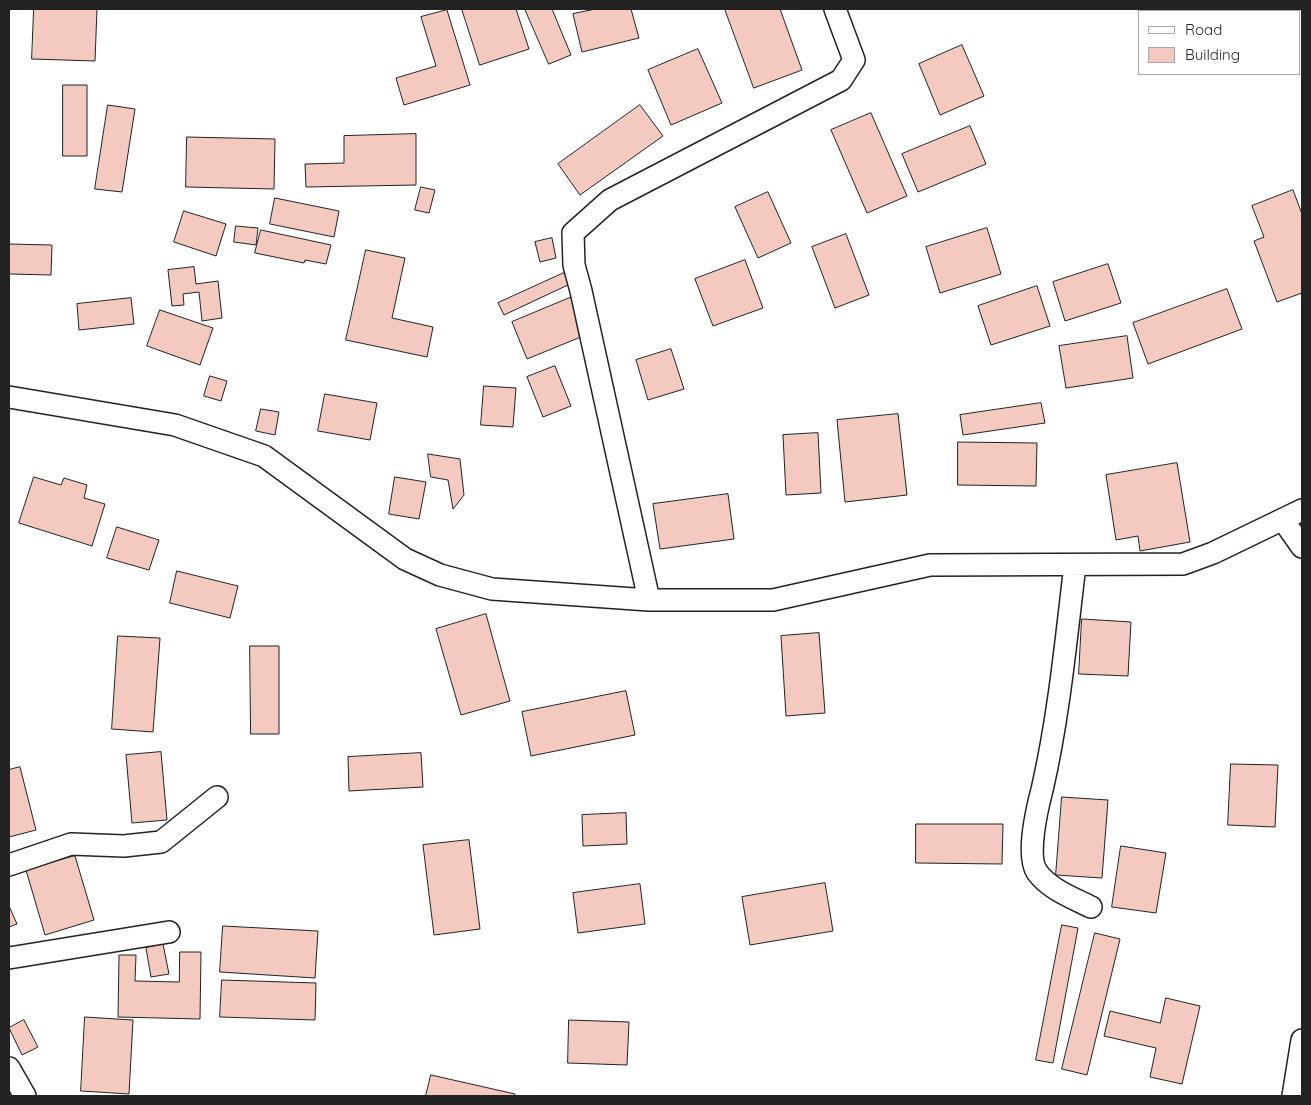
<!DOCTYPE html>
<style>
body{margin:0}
#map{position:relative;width:1311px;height:1105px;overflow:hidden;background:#fff;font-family:Quicksand,sans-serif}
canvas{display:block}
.frame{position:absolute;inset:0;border:10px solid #222;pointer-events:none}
.legend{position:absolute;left:1138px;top:10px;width:162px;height:65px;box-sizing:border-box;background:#fff;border:1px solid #a7a7a7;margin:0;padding:6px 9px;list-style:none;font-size:15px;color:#222}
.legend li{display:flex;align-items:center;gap:10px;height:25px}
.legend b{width:25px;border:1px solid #a7a7a7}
</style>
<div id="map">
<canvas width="1311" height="1105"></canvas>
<div class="frame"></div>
<ul class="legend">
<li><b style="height:6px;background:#fff"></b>Road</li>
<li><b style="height:14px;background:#f3c9c0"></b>Building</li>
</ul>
</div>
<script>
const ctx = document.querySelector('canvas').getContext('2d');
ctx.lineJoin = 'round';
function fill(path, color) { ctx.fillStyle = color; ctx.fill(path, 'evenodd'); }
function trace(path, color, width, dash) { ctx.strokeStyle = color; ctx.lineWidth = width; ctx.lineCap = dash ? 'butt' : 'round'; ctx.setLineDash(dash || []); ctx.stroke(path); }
const building = new Path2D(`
 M34,9H97L95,61L32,59Z
 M462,9H516L529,49L480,65Z
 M525,9H552L571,55L549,64Z
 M596,9H631L639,38L582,52L573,14Z
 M725,9H780L802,70L754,88Z
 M447,10L470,85L404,105L396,78L436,66L421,17Z
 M962,45L984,96L940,115L919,64Z
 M698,49L722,103L671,125L648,70Z
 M63,85H87V156H63Z
 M108,105L135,109L122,192L95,189Z
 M640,105L663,136L580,195L558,164Z
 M871,113L907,196L867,213L831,130Z
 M970,126L986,164L918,192L902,154Z
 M416,134V185L306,187L305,164L344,163V136Z
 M187,137L275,139L274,189L186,187Z
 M421,187L435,190L429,213L415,210Z
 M1293,190L1302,214V293L1277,302L1254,241L1264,237L1252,206Z
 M768,192L791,243L758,258L735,207Z
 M275,198L339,211L334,237L270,224Z
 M184,211L226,224L216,256L174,242Z
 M236,226L258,228L256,245L234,242Z
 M987,228L1001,274L940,293L926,247Z
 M261,230L331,245L326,264L305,260L304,263L255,253Z
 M846,234L869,295L835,308L812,247Z
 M552,238L556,258L540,262L535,242Z
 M9,244L52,245L51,275L9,274Z
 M366,250L405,258L392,318L433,327L427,357L346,340Z
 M745,260L763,308L713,326L695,279Z
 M1108,264L1121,303L1065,321L1053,282Z
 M194,267L196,284L218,281L222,318L202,321L199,292L183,294L184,305L172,306L168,270Z
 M564,273L570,284L504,315L498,303Z
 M1037,286L1050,326L991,345L978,306Z
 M1227,289L1242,329L1148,364L1133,323Z
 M572,297L588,334L527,359L512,322Z
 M131,298L134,324L79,330L77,304Z
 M160,310L213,328L200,365L147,346Z
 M1127,336L1133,378L1066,388L1059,346Z
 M671,349L684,389L648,400L636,360Z
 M555,366L571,406L543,417L527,377Z
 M210,376L227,381L221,401L204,396Z
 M484,386L516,388L513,427L481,425Z
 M325,394L377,403L370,440L318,431Z
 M1041,403L1045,423L963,435L960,415Z
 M261,409L279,412L275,435L256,431Z
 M898,414L907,495L845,502L837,420Z
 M818,433L821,493L786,495L783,435Z
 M958,442L1037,443L1036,486L958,485Z
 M428,454L460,459L464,495L453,509L448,480L431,477Z
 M1177,463L1190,542L1140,551L1138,536L1116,540L1106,475Z
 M34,477L61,485L64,478L87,485L84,498L105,504L92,546L19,523Z
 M395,477L426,482L419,519L389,514Z
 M728,494L734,539L660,549L653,504Z
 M117,527L159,540L149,570L107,558Z
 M177,571L238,586L230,618L170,603Z
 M486,614L510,701L461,715L436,629Z
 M1082,619L1131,622L1128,676L1079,674Z
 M819,633L825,713L786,716L781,636Z
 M118,636L160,638L153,732L112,729Z
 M250,646H279V734H251Z
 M626,691L635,735L531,756L522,712Z
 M161,752L167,820L132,823L126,755Z
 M421,753L423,787L349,791L348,757Z
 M1231,764L1278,765L1275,827L1228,825Z
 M20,767L36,830L9,837V770Z
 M1062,797L1108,800L1102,878L1056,875Z
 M626,813L627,844L583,846L582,815Z
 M916,824H1003L1002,864L916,863Z
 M469,840L480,929L434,935L423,845Z
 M1121,846L1166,853L1156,913L1112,907Z
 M75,856L94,920L45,935L26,870Z
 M825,883L833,931L750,945L742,897Z
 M640,884L645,924L578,933L573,893Z
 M9,906L17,924L9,927Z
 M1062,925L1078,928L1053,1063L1036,1060Z
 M223,926L318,931L315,978L220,972Z
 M1095,933L1120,939L1087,1075L1062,1069Z
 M163,944L169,974L151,977L146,948Z
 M180,952H201L200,1019L118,1017L119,955H136L135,981L179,982Z
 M222,980L316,983L315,1020L220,1017Z
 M1166,998L1200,1006L1182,1084L1150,1077L1156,1048L1104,1036L1110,1011L1160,1023Z
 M85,1017L133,1020L129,1094L81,1091Z
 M24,1020L38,1047L22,1055L9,1028Z
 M569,1020L629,1022L627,1065L568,1063Z
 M431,1075L515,1094L514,1096H426Z`);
fill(building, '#f3c9c0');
trace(building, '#222', 1);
const minor = new Path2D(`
 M9,397L175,425L264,456L405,559L440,575L492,589L649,600H773L930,565L1183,564L1213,553L1302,510
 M1283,520L1302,547
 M1075,565C1066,640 1059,716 1042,790C1037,809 1026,856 1037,872C1049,889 1073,898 1091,907
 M649,600L581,291L574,265L573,233L610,200L841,80L854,60L835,9
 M9,865L71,844L124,846L161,842L217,797
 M9,958L169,932
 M9,1068L25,1096
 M1293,1096L1302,1040`);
trace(minor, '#222', 24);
trace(minor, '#fff', 21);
</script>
